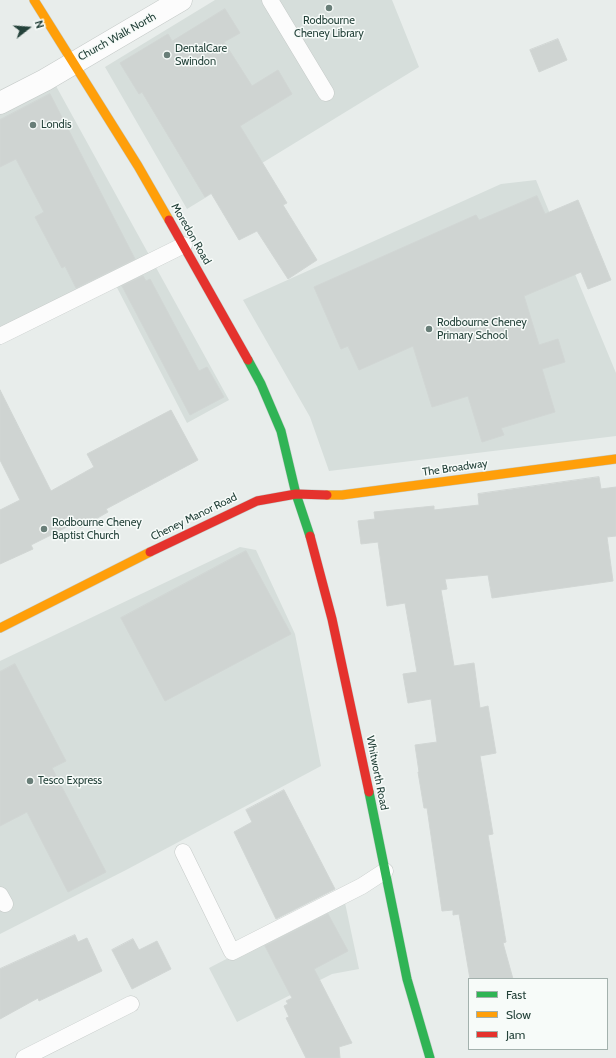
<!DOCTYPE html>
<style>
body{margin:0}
#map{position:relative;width:616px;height:1058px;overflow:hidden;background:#e8edeb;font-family:Cabin,sans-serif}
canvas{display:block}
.legend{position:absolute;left:468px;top:978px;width:140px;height:72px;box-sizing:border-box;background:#f7fbf9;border:1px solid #a3b1ad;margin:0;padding:5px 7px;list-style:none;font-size:12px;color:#24423a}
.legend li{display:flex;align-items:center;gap:8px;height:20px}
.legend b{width:20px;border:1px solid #a3b1ad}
.north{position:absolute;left:8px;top:8px;width:40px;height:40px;-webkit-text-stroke:3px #f7fbf9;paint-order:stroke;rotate:73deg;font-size:11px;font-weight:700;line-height:16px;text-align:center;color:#24423a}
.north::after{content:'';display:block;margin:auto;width:14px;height:18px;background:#24423a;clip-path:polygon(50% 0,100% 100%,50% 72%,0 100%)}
</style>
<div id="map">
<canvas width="616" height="1058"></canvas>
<ul class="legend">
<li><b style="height:5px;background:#30b455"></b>Fast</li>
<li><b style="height:5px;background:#ff9f0a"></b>Slow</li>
<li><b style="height:5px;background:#e5322d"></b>Jam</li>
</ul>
<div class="north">N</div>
</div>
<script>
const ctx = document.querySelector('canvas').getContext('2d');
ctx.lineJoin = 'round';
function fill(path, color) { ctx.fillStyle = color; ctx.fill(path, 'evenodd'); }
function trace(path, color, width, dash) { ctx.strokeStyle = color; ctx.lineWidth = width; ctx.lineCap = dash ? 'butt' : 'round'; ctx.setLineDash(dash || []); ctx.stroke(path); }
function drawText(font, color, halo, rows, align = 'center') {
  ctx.font = font + ' Cabin,sans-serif'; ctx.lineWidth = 3; ctx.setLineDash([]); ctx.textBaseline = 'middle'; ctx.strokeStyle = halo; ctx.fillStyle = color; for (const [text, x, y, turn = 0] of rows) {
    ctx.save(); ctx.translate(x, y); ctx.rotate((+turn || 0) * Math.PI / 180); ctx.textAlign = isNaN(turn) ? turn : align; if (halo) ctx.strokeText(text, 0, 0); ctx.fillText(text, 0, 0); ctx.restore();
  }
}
fill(new Path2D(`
 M215,0H392L419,67L187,209L105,67Z
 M56,86L229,400L187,423L110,274L0,331V113Z
 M536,180L616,373V436L329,471L310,417L243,300L501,184Z
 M240,547L256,550L295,634L321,766L126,870L0,934V661Z
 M344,898L359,969L332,974L237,1022L209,968Z`), '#d6dedb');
const building = new Path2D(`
 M225,9L240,33L224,42L252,86L278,70L292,94L240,126L287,203L283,205L317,260L288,279L257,231L239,240L211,193L205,197L142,92L139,94L120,63L168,34L172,41Z
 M558,39L567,60L539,72L530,50Z
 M50,94L135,259L76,288L65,266L62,268L35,217L44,212L16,159L0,167V120Z
 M537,196L545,214L578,200L611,280L588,289L581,272L524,296L539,345L558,339L565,362L542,369L555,412L501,428L504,435L482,442L468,396L432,407L413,346L359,370L348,346L341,349L314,287L476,215L479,220Z
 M143,276L146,281L150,279L199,371L207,367L224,397L190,415L122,286Z
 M0,390L51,491L94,467L87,454L171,410L198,460L106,509L108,512L80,528L77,522L31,545L33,549L0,564V510L20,500L0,460Z
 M599,477L601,489L616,487V536L607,537L613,581L492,598L488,575L445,579L447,589L441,590L454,666L474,663L480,708L488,706L496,753L480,756L493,834L488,835L506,942L503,943L513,979H470L459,914L453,915V910L442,911L427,808H424L418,772H419L415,745L437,742L431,699L408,703L403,674L417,672L405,603L387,606L378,542L361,544L358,521L375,519L374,512L434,506V510L479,505L478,494Z
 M246,551L291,634L165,701L121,618Z
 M15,664L66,761L52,768L106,872L68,892L27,812L0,826V672Z
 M284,790L335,889L276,919L234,832L252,822L246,810Z
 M328,914L348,951L314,969L352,1043L339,1047L340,1058H306L286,1018L289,1017L284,1006L288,1004L286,1001L292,998L265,946Z
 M75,935L78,942L87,938L102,971L39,1001L38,998L0,1019V969Z
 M133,939L139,950L157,941L171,969L132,989L112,950Z`);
fill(building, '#cfd4d2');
trace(building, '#d1d6d4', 1);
const lane = new Path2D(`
 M270,0L326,93
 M0,336L184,245
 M183,852L232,952L362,886L385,871
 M0,895L5,904
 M24,1058L131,1004`);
const street = new Path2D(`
 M0,103L45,80L181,0`);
const fast = new Path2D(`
 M248,360L261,384L281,431L296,494L310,536
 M369,792L407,979L430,1058`);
const slow = new Path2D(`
 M34,0L138,166L169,220
 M327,495H342L616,459
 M0,628L150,552`);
const jam = new Path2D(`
 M169,220L248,360
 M310,536L332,619L369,792
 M150,552L257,501L296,494L327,495`);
trace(lane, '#c5cac8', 17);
trace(street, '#c5cac8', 23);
trace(fast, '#c3cbc8', 10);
trace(slow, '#c3cbc8', 10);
trace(jam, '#c3cbc8', 10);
trace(lane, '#fcfcfc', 16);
trace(street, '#fcfcfc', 22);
trace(fast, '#30b455', 9);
trace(slow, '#ff9f0a', 9);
trace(jam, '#e5322d', 9);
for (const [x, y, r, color] of [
 [329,8,4,"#697e78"],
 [167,55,4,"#697e78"],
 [33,125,4,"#697e78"],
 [429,329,4,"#697e78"],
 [44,529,4,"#697e78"],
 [30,781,4,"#697e78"]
]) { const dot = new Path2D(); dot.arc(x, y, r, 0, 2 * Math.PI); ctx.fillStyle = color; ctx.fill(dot); trace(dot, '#f7fbf9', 1.5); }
drawText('11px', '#24423a', '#f7fbf9', [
 ["Rodbourne",329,21,"center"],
 ["Cheney Library",329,34,"center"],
 ["DentalCare",175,49],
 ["Swindon",175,62],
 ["Londis",41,125],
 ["Rodbourne Cheney",437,323],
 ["Primary School",437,336],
 ["Rodbourne Cheney",52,523],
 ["Baptist Church",52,536],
 ["Tesco Express",38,781]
], 'left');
drawText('11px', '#24423a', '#f7fbf9', [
 ["Church Walk North",117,37,-29],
 ["Moredon Road",191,234,60],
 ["The Broadway",455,468,-8],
 ["Cheney Manor Road",194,517,-26],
 ["Whitworth Road",377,773,79]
]);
</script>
